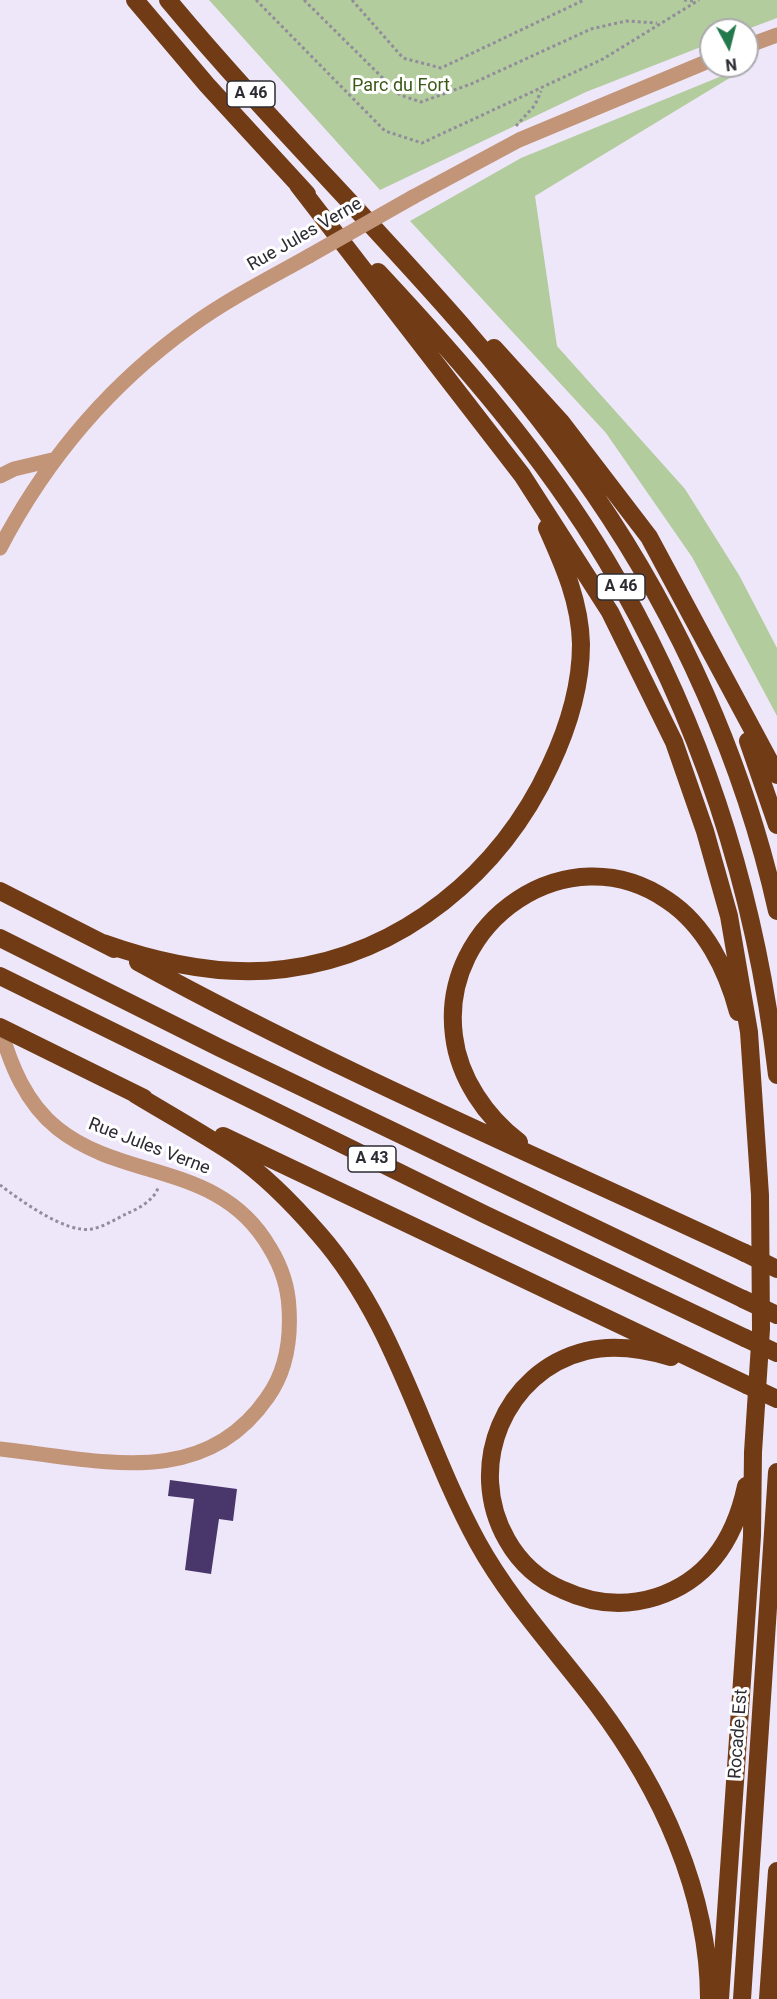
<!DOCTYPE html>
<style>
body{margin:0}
#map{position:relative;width:777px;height:1999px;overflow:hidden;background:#eee7fa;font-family:Roboto,sans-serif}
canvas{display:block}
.north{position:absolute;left:699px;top:18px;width:60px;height:60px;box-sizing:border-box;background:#fff;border:2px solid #abaaad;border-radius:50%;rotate:173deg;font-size:16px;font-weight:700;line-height:24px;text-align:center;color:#2d2b32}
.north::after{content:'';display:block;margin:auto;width:21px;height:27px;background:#24794c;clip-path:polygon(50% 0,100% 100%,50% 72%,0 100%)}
</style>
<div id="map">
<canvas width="777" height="1999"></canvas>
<div class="north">N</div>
</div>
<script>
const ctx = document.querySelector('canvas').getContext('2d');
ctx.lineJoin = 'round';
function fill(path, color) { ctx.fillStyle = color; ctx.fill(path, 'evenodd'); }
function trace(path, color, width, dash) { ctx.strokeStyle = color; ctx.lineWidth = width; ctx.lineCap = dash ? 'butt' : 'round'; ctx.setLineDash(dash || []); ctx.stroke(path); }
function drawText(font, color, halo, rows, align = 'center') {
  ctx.font = font + ' Roboto,sans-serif'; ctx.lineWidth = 6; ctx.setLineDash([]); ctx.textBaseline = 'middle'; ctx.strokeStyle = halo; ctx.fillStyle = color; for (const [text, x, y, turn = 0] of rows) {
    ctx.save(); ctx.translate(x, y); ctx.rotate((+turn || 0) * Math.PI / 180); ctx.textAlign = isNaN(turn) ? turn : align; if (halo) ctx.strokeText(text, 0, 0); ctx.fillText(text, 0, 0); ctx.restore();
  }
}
fill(new Path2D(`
 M209,0H777V18L745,30H711V43L586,92L380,190Z
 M756,62L535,196L557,346L685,489L739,575L777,648V716L692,557L606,433L410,221L521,158Z`), '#b3cc9e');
fill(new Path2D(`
 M170,1480L237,1489L233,1521L219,1519L211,1574L185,1570L194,1499L168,1496Z`), '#49366b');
trace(new Path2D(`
 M256,0L385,131L422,143L603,59L699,0
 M304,0L400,95L421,102L471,84L591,29L626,21L657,23
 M352,0L403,58L441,68L584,0
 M684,0L694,1
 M516,126L535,105L541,91
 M0,1185C20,1200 66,1234 92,1229C103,1227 116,1219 126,1214C138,1209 154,1200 158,1188`), '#918d9a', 3, [3, 3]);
trace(new Path2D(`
 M747,46L777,35
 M413,197L519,140L711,60
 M0,476L14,469L52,460
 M0,548C47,458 109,385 191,326C228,299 270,278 309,256
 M0,1028C11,1066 26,1103 57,1128C124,1182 220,1161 270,1248C281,1266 288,1287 289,1308C291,1340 286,1372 267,1398C202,1492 96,1459 0,1449`), '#c29478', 15);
trace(new Path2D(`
 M135,0L207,85L307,194
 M168,0C307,167 471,314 594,494C680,619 744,763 777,911
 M298,185L522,475L610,612L674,742L705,831L729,916L749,1032L760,1195L761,1329L753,1452L752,1536L720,1999
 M378,272C461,361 543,455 606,560C701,719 756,892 777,1075
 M494,348L561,422L649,537L777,775
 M748,741L777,825
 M0,891L114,949
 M0,938L220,1048L743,1299
 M103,943C162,964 223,977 285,969C403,954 501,872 550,766C568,728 581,687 581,644C580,602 564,566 547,528
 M138,962C335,1070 542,1158 745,1253
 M0,976L486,1215L745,1338
 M0,1027L144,1098
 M135,1094C168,1114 202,1133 234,1154C266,1176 294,1205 319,1234C397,1323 422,1441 478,1543C510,1601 557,1651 597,1704C660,1788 709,1891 709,1999
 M223,1136L747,1385
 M519,1142C486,1117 459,1078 454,1036C439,922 568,832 667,900C705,925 727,970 738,1012
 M671,1357C644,1349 614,1344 586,1351C504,1371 465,1467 507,1540C520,1563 539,1580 563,1590C593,1604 624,1607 656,1597C709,1580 735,1538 746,1486
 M742,1999L777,1472
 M768,1999L777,1871`), '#713c15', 18);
trace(new Path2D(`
 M309,256L413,197`), '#c29478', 15);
trace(new Path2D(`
 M745,1253L777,1269
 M743,1299L777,1315
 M745,1338L777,1353
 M747,1385L777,1399`), '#713c15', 18);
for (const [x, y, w] of [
 [251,94,48],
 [621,587,48],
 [372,1159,48]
]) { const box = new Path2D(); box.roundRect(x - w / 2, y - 13, w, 26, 4.5); ctx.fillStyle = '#fff'; ctx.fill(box); trace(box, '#2d2b32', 1.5); }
drawText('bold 16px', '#2d2b32', null, [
 ["A 46",251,94],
 ["A 46",621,587],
 ["A 43",372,1159]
]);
drawText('18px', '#3b5919', '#fff', [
 ["Parc du Fort",401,86]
]);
drawText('18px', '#2d2b32', '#fff', [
 ["Rue Jules Verne",305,235,-30],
 ["Rue Jules Verne",149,1147,21],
 ["Rocade Est",739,1734,-86]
]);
</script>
